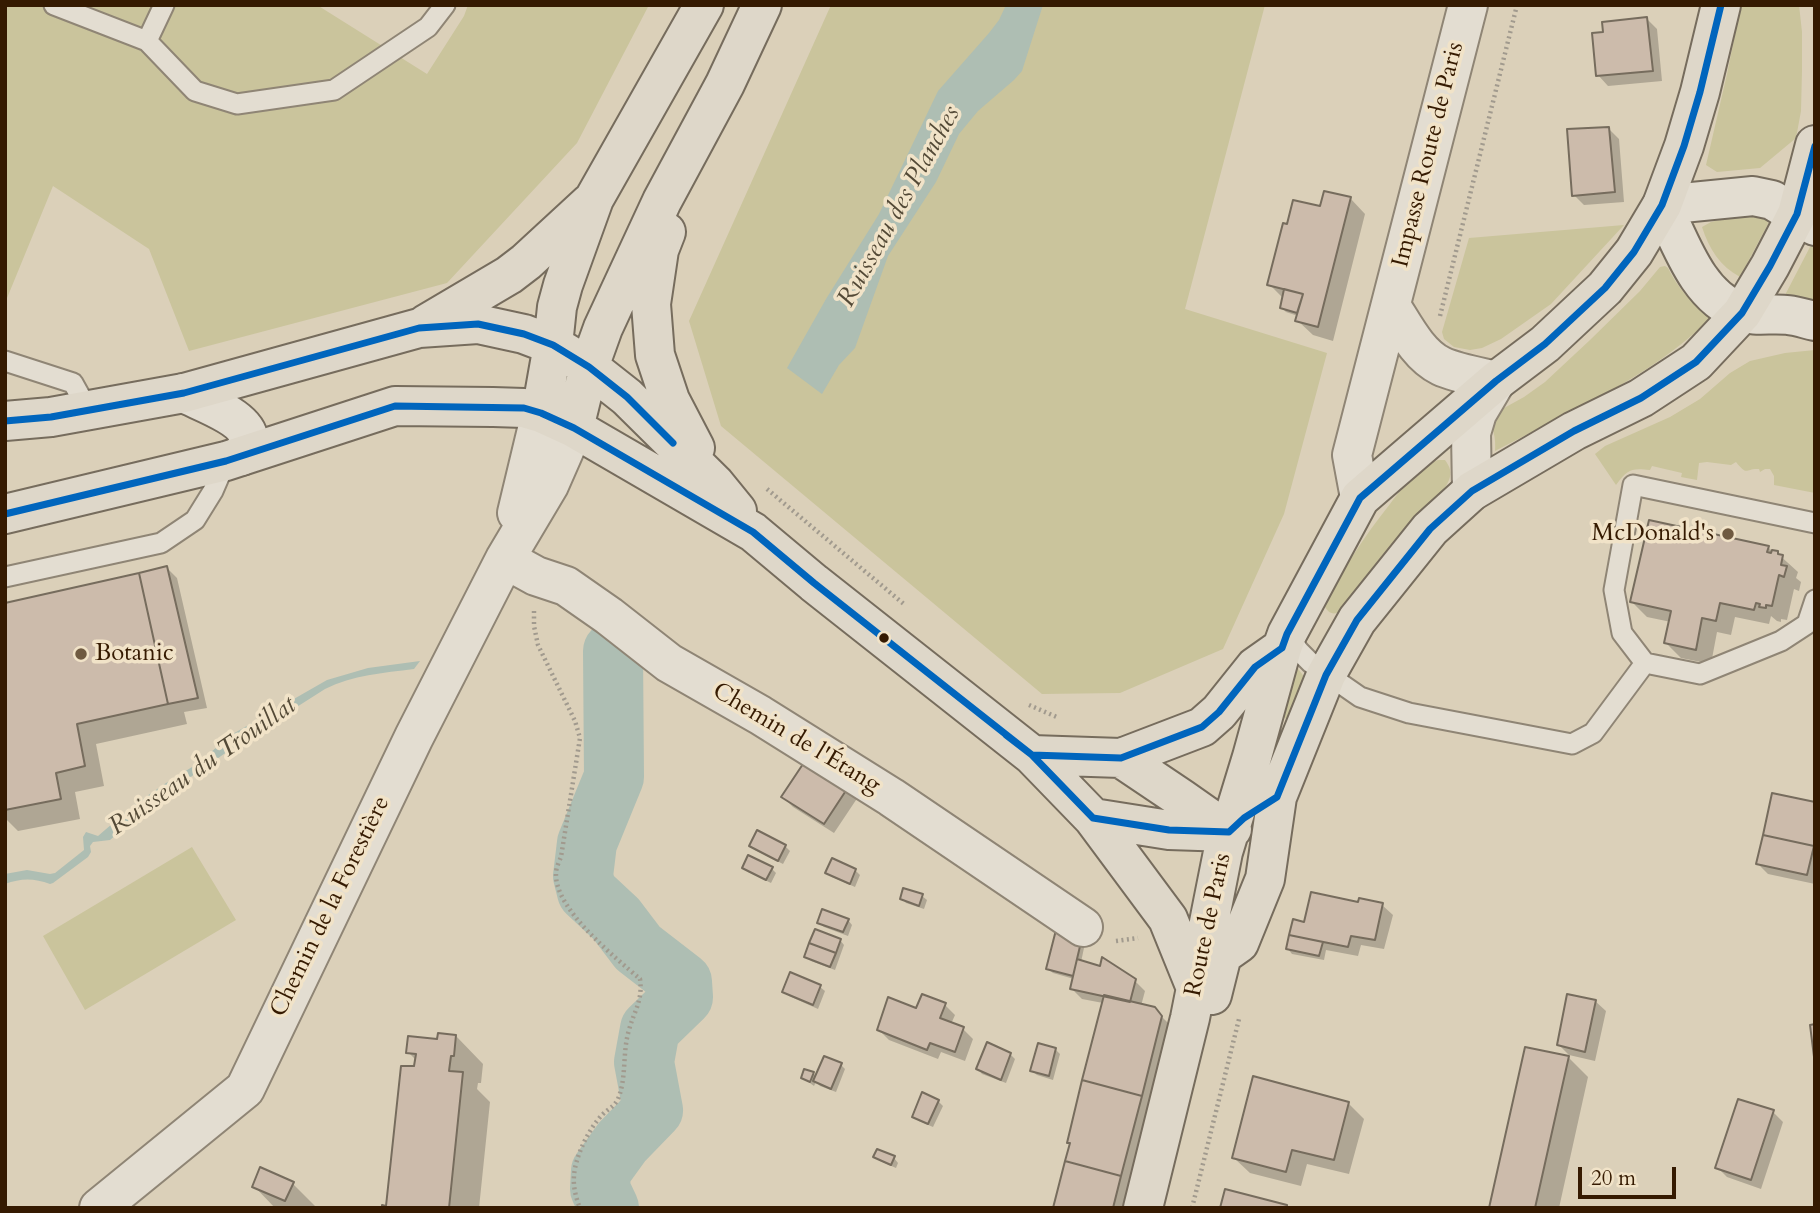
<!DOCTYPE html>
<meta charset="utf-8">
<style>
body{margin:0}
#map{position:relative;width:1820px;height:1213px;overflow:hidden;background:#dbd0b9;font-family:Cardo,serif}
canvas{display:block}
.frame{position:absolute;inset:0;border:7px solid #351a01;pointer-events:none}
.scale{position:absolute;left:1578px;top:1167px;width:98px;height:32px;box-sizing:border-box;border:4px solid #351a01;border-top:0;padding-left:9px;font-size:21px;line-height:24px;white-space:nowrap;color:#351a01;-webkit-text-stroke:5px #f1e3c8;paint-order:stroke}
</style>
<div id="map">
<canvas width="1820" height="1213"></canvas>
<div class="frame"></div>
<div class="scale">20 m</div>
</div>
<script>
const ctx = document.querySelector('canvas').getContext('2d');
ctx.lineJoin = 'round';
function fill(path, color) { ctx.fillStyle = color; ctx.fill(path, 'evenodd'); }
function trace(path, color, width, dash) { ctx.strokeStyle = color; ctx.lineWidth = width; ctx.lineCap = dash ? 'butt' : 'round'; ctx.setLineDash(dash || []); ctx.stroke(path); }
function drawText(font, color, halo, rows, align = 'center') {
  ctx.font = font + ' Cardo,serif'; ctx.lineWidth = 7; ctx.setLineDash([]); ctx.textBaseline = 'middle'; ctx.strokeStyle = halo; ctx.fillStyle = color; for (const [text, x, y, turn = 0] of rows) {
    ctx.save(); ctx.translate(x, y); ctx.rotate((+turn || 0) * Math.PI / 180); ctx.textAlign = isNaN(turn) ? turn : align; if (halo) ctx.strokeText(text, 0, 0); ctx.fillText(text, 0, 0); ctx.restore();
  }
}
fill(new Path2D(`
 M5,5H317L427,74L464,16L468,5H649L577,143L447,283L189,351L149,249L53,186L5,303Z
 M831,5H1265L1185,309L1327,353L1284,514L1223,649L1120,693L1042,694L721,426L689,321Z
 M1741,5H1799L1802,32V71L1801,111L1796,138L1760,168L1717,172L1706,165L1727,74Z
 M1732,217H1761L1767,219L1768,224L1740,277C1720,266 1709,249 1702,227L1711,222Z
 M1624,225L1551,304L1501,339L1482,348L1470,350L1454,347L1444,339L1442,332L1469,238Z
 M1814,246L1815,247V309L1784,297L1810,247Z
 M1665,266L1668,268C1677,287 1693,305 1710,317L1709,320C1647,379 1570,412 1495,451C1496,440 1494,426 1486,418L1524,397L1545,382L1590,340L1640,291L1660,267Z
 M1815,350V493L1774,485V476L1770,469H1765L1760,472L1759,469C1745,468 1748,477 1736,462L1731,465L1707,462L1699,463L1697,480L1681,477L1682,473L1652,466L1650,470C1631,468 1628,469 1616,485L1595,454L1605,446L1670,417L1700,399L1730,373L1750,361L1785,353Z
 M1438,460H1445C1450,467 1452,472 1449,480C1440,501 1413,520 1398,537C1377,560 1358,586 1341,611C1333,616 1328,613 1324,605C1344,567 1364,537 1390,504C1403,487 1418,467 1438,460Z
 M1296,666L1305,678L1288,720L1277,713Z
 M192,847L236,920L85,1010L43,936Z`), '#cac49c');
fill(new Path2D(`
 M1006,5H1043L1022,71L1014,80L978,111L959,134L936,182L888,256L855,348L839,365L822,394L787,368L826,299L879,214L938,91L989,33L999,20Z
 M420,661L414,669C383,673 353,675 325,689L237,745L192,776L178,788L157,800L110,840L93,842L90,846L91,852L88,857L53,883L50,884C34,878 21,878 5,884V874L27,870L50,874L55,873L84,850L83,837L86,832L98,836L134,805L166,783L197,764L231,735L327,680L368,668Z`), '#aebeb3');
fill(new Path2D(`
 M1647,19L1657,29L1662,81L1608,86L1598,75L1605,33Z
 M1609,129L1619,139L1624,202L1584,205L1574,195Z
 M1350,198L1365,214L1333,341L1313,335L1297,320L1298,316L1286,312L1282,308L1284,299L1269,284L1288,226Z
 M1768,547L1772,551L1777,553L1798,572L1796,578L1801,582L1799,591L1794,589L1787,620L1781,619V622L1777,621L1771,616L1769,624L1735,617L1731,635L1717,632L1711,664L1681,658L1666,643L1671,622L1647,617L1632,602Z
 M167,568L177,578L207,708L184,712L187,724L96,744L104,786L75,792L80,819L18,831L5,818V605Z
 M807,760L858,797L834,833L793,807L783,797Z
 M1815,804V884L1768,874L1758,864Z
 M751,846H785L790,851L783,864L755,850Z
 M744,868L772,869L776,873L771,883L748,872Z
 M855,870L860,875L855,887L832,877L828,872Z
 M922,896L927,900L924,909L906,903L902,898Z
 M1359,904L1382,905L1393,915L1384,949L1361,945L1358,956L1326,950L1324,960L1292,954L1288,949L1293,936L1291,934L1305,924Z
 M848,920L852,925L848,936L824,927L819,923Z
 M840,940L844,945L835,970L811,961L806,956Z
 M1080,944L1084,948L1081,962L1135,981L1145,991L1141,1006L1154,1009L1170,1025L1132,1208H1055L1103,1003L1082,999L1072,989L1074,979L1053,973L1048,969Z
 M791,974L820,987L825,991L818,1009L789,996L784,992Z
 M1595,1001L1606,1011L1595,1061L1569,1055L1559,1045Z
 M945,1005L955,1015L951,1024L963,1029L973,1039L965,1061L941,1052L938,1059L889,1040L879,1030L917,1010Z
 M456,1036L483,1064L481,1083H478L477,1089L490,1102L479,1208H387L417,1061L408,1052Z
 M1055,1049L1060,1054L1053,1080L1037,1075L1032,1071Z
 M1010,1054L1015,1059L1006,1083L982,1074L978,1069Z
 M1568,1057L1588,1077L1559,1208H1491Z
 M841,1065L845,1069L836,1092L820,1086L816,1082L814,1086L803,1078L813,1073L817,1077Z
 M938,1101L943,1106L933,1127L919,1121L914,1116Z
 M1348,1103L1364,1119L1349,1174L1307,1164L1301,1186L1250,1173L1234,1158Z
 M1773,1112L1783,1122L1761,1189L1727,1177L1717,1167Z
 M875,1157L894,1158L898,1163L896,1168L880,1161Z
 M293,1184L317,1208H275L254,1186Z`), '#0003');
trace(new Path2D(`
 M609,1208L600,1189L601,1171L622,1142L653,1110L644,1062L650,1029L683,997L682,982L638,948L616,919L587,892L583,876L587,843L614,777L613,651`), '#aebeb3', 60);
const building = new Path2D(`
 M1647,17L1653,71L1596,76L1592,33L1603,32L1602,22Z
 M1609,127L1615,192L1572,196L1567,129Z
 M1324,191L1351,197L1318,327L1295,321L1303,294L1267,285L1283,223L1287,224L1293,200L1320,206Z
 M1284,289L1303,294L1297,313L1280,308Z
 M1649,520L1769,546L1767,552L1771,553L1772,550L1778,551V554L1783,555L1781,565L1787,566L1784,577L1779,575L1772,606L1766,605V608L1759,607L1760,604L1756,603L1754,610L1720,603L1716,621L1702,618L1696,650L1664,643L1671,611L1630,602Z
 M167,566L198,698L168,704L139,573Z
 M139,573L168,704L77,724L85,766L56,773L61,799L5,810V603Z
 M807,758L849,786L824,824L781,797Z
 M1772,793L1815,802L1814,846L1763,835Z
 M757,830L786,845L778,861L749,846Z
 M1763,835L1814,846L1807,875L1756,864Z
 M748,855L773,867L766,880L742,868Z
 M832,858L856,869L850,884L825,873Z
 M903,888L923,894L919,906L900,899Z
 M1311,892L1358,902L1359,898L1383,903L1375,940L1351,936L1348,947L1289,935L1293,919L1304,922Z
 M822,909L849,919L843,932L817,923Z
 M1057,926L1081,942L1073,976L1046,969Z
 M815,929L841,939L836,953L809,943Z
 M1289,935L1323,942L1319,956L1286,949Z
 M809,943L836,953L830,967L804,957Z
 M1102,957L1136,979L1130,1002L1070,989L1077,959L1100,966Z
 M790,972L821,985L813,1005L782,992Z
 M922,994L946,1003L940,1018L964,1027L955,1052L930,1043L927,1050L877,1030L888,997L916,1008Z
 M1567,994L1596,1000L1585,1052L1557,1045Z
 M1104,995L1155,1007L1162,1016L1142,1096L1082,1080Z
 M1815,1024V1065L1810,1025Z
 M438,1033L456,1035L454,1056H451L449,1071L463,1072L449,1208H382V1205L386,1206L401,1066H414L416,1054L406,1053L408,1036L437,1039Z
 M987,1042L1011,1053L1001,1080L976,1069Z
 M1038,1043L1056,1048L1049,1076L1030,1071Z
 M1525,1047L1569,1056L1535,1208H1489Z
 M824,1056L842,1063L831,1089L813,1081Z
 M804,1069L814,1072L810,1082L801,1078Z
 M1253,1076L1349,1102L1334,1160L1292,1150L1286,1172L1232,1158Z
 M1082,1080L1142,1096L1121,1176L1065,1161L1070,1143H1067Z
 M922,1092L939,1100L928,1124L912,1117Z
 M1738,1099L1774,1110L1751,1180L1715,1168Z
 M877,1149L895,1156L891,1165L873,1157Z
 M1065,1161L1121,1176L1113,1208H1053Z
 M260,1167L294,1182L285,1201L252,1187Z
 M1225,1189L1287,1205V1208H1220Z`);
fill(building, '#ccbbab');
trace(building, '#766c5d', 2);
const lane = new Path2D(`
 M54,5L147,41L195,91L237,104L334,90L428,27L445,5
 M147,41L164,5
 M5,361L73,383L88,410
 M1815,523L1633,485L1614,590L1622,633L1645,663L1700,674L1781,641L1807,624L1815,600
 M5,577L161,543L195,520L213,491L226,461
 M1287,634L1299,651L1311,663L1360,697L1409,713L1572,744L1593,733L1645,663`);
const street = new Path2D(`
 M1391,306C1404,326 1418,355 1441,366C1456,373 1479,377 1496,381L1477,413L1471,433L1472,491
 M1360,498L1352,455L1468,5
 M517,513L541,413
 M505,559L536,576L566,586L609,616L669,663L760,715L891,797L1083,927
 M99,1208L245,1089L414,737L505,559L549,485L574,428`);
const secondary = new Path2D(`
 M1815,226L1772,200L1753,196L1662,205C1681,243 1697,296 1740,312C1754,317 1773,313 1788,315C1797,316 1806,319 1815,321
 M184,393C201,402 243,416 248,436C250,444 245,450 241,456`);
const primary = new Path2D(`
 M666,232L659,250L651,304L655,355L670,400L695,448
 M426,324L509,275L526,262L590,203
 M541,413L553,345L557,307L563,285L594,199L704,5
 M5,421L51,417L184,393L419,328L478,324L524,334L553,345L589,367L627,397L715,484L737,511
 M574,428L589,367L603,328L662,201L725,84L762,5
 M5,514L226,461L395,406L493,407L524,408L541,413L574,428L753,532L814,583L1032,755L1093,818L1168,919L1196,988
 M1032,755L1121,758L1182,799L1229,832
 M1121,758L1202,727L1219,712L1255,667L1282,648
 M1093,818L1169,830L1229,832L1232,829
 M1212,995L1222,955L1239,943L1265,879L1277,797L1326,675L1357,620L1430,529L1472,491L1574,431L1641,398L1696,362L1742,313L1770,266L1797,214L1815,145
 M1143,1208L1190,1018L1223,852L1252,757L1282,648L1287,634L1360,498L1496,381L1545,344L1605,288L1634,252L1662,205L1684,146L1700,92L1721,5`);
trace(lane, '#8f8575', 23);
trace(street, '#8f8575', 42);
trace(secondary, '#766c5d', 42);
trace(primary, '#766c5d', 42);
trace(new Path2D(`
 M1440,316L1517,5
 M767,489L905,605
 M534,611V626L538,645L575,721L580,738L561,857C559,862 556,868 556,873C554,909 615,957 640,979C643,1001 634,1011 629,1030C622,1053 627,1077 618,1099C614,1107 609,1108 603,1114C589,1128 575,1157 574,1176C573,1187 576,1198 580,1208
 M1029,705L1059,718
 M1116,941L1138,938
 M1192,1208L1239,1019`), '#a19a8e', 4.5, [2, 3.5]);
trace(lane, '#e3ddd1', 19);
trace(street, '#e3ddd1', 38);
trace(secondary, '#e3ddd1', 38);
trace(primary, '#ded7c9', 38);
trace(new Path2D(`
 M5,421L51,417L184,393L419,328L478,324L524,334L553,345L589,367L627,397L673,443
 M5,514L226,461L395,406L524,408L541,413L574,428L753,532L814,583L1032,755L1093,818L1169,830L1229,832L1244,818L1277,797L1326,675L1357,620L1430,529L1472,491L1574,431L1641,398L1696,362L1742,313L1770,266L1797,214L1815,146
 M1006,735L1032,755L1121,758L1202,727L1219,712L1255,667L1282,648L1287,634L1360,498L1496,381L1545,344L1605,288L1634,252L1662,205L1684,146L1700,92L1721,5`), '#0065bd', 7);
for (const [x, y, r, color] of [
 [1728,534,7,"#6f5a41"],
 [884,638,6,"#351a01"],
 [81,654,7,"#6f5a41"]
]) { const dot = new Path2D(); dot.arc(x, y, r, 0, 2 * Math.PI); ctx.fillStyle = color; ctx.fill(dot); trace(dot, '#f1e3c8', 2.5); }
drawText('24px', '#351a01', '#f1e3c8', [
 ["Impasse Route de Paris",1429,155,-76],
 ["Chemin de l'Étang",796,739,31],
 ["Chemin de la Forestière",331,907,-64],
 ["Route de Paris",1209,925,-78]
]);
drawText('24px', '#351a01', '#f1e3c8', [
 ["McDonald's",1714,534],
 ["Botanic",95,654,"left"]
], 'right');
drawText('italic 26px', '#534936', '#f1e3c8', [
 ["Ruisseau des Planches",900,207,-61],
 ["Ruisseau du Trouillat",203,767,-35]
]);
</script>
